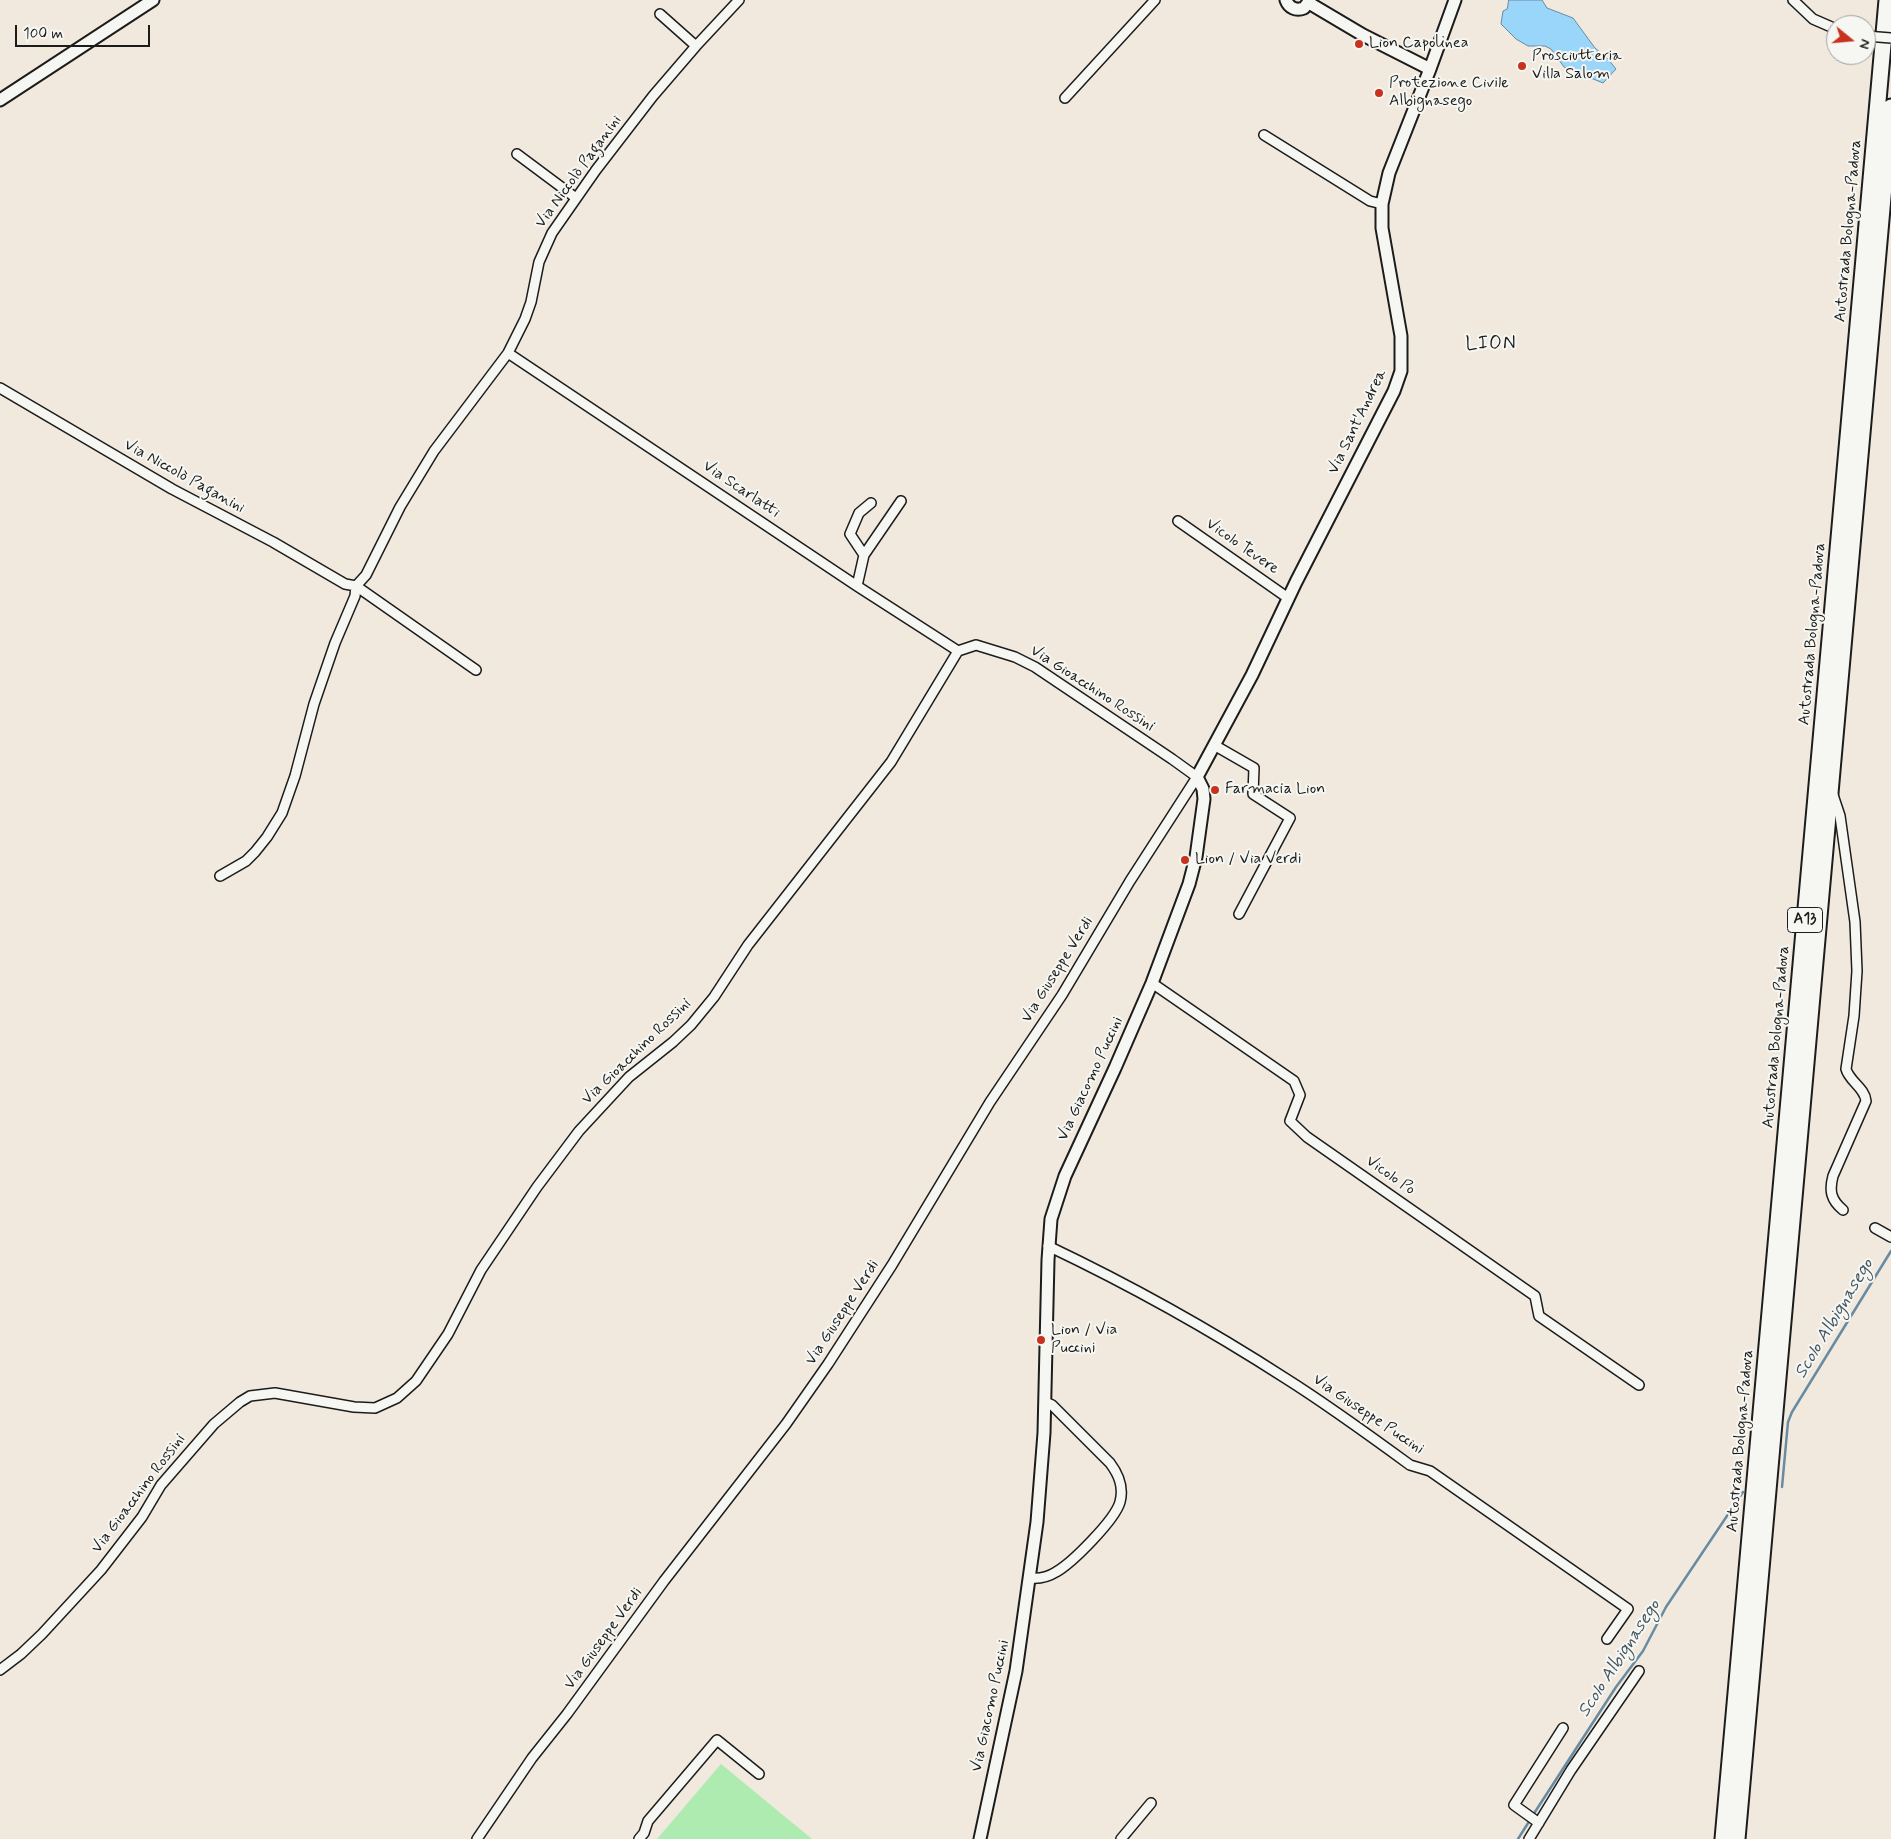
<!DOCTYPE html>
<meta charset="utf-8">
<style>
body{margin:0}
#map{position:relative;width:1891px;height:1839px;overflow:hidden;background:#f1e9de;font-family:Mynerve,sans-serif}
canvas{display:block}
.north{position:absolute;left:1826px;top:15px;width:50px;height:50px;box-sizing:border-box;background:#f6f6f2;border:1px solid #9f9f9c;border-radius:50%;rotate:107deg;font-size:14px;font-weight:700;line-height:20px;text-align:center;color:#1c1c1c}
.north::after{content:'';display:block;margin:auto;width:18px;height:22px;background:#c8321e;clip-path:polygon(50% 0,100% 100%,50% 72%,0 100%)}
.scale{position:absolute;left:15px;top:25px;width:135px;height:22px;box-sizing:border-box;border:2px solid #1c1c1c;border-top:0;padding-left:6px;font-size:15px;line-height:18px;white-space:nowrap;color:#1c1c1c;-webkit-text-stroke:4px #f6f6f2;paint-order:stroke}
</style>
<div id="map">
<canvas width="1891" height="1839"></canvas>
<div class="north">N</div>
<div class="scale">100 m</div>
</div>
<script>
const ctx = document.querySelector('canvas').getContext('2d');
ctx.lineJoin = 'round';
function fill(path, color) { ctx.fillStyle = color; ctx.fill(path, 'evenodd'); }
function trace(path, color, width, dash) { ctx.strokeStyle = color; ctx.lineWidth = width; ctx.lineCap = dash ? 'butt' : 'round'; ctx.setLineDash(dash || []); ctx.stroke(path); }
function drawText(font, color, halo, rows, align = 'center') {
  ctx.font = font + ' Mynerve,sans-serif'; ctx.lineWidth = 4; ctx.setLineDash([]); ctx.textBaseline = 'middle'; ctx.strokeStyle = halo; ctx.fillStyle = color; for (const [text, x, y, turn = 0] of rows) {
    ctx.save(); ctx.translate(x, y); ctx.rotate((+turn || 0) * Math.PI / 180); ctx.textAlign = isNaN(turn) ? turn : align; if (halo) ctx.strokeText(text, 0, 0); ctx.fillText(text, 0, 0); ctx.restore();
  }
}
fill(new Path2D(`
 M721,1764L812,1839H657Z`), '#adebb1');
const water = new Path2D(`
 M1509,0H1542L1547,8L1573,18L1595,48L1608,59L1616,69L1603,83L1564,67L1551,49L1545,46H1528L1516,39L1501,24L1503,11L1507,9Z`);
fill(water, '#9ad5fa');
trace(water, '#688ba1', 1);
trace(new Path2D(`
 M1782,1487L1788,1422L1792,1412L1891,1251
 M1533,1815L1616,1687L1643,1651L1666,1607L1743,1492
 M1518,1839L1530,1820`), '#688ba1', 2.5);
const street = new Path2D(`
 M1793,0L1813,19L1836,29
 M660,14L696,46
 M1065,98L1155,0
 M1264,135L1370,201L1382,204
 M517,154L576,198
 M508,353L857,586L958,651
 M0,388L172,489L273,542L345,584L356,586L476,670
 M1178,521L1288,598
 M864,555L850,534L859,513L871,503
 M857,586L864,555L901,501
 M1214,745L1254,768L1253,794L1290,818L1239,914
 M1833,795L1840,816L1855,922L1857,971L1854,1016L1846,1069C1849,1081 1865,1088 1866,1101L1833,1176C1829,1191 1831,1200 1843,1210
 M220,876L246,861L255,852L267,837L282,813L295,776L314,704L335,643L355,596L356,586L366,575L400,507L434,451L508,353L525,319L531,302L539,262L552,233L596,170L653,96L696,46L739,0
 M1152,983L1294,1081L1300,1095L1290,1121L1307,1137L1535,1296L1539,1316L1639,1385
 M1875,1228L1891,1237
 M1048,1246C1130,1285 1209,1329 1285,1378C1328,1405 1369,1435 1410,1465L1430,1471L1628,1609L1607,1639
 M1030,1578C1039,1579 1048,1577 1056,1572C1072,1563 1115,1520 1120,1502C1124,1487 1119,1475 1110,1463L1052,1405L1045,1402
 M0,1670L21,1654L42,1634L101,1570L142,1517L161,1485L214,1424L240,1402L250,1396L275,1393L354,1407L375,1408L397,1398L416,1381L448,1334L481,1270L537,1187L579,1131L629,1077L673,1042L691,1025L714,997L748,945L891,762L958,651L976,645L1015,657L1035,667L1172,759L1197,777L1130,881L1062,995L990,1102L892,1265L828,1364L786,1424L664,1581L567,1714L532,1758L477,1839
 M1539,1823L1514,1805L1563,1728
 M639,1839L644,1833L648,1821L717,1740L759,1774
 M1121,1839L1151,1803
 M1529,1839L1571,1770L1639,1671`);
const secondary = new Path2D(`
 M1286,0C1289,8 1296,11 1304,8L1310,0
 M1309,3L1363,35L1430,69
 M0,100L153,0
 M980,1839L1016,1671L1037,1522L1044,1433L1048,1260L1051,1219L1065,1176L1115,1068L1152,983L1189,884L1196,857L1204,799L1203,789L1197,777L1252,675L1296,582L1394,391L1401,371V336L1382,228V204L1389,173L1430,69L1455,0`);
const highway = new Path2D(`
 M1723,1839L1887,0
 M1737,1839L1891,107`);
trace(street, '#1c1c1c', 12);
trace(secondary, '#1c1c1c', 15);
trace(highway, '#1c1c1c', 19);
trace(street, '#f6f6f2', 9);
trace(secondary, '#f6f6f2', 11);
trace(highway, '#f6f6f2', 15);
const streetBridge = new Path2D(`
 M1866,36L1891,38`);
trace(streetBridge, '#1c1c1c', 12, []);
trace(streetBridge, '#f6f6f2', 9);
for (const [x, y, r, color] of [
 [1359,44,5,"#c8321e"],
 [1522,66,5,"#c8321e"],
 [1379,93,5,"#c8321e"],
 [1215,790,5,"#c8321e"],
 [1185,860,5,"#c8321e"],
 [1041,1340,5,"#c8321e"]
]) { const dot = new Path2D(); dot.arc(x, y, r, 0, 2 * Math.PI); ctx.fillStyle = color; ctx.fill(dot); trace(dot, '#f6f6f2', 2); }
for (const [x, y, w] of [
 [1805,920,35]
]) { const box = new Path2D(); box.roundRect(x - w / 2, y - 12.5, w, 25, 4); ctx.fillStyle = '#f6f6f2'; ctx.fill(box); trace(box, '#1c1c1c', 1); }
drawText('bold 15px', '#1c1c1c', null, [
 ["A13",1805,920]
]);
drawText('16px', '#1c1c1c', '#f6f6f2', [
 ["Lion Capolinea",1369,44],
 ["Prosciutteria",1532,57],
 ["Villa Salom",1532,75],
 ["Protezione Civile",1389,84],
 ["Albignasego",1389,102],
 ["Farmacia Lion",1225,790],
 ["Lion / Via Verdi",1195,860],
 ["Lion / Via",1051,1331],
 ["Puccini",1051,1349]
], 'left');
drawText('16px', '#1c1c1c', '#f6f6f2', [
 ["Via Niccolò Paganini",579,172,-54],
 ["Autostrada Bologna-Padova",1849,231,-85],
 ["Via Sant'Andrea",1358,422,-64],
 ["Via Niccolò Paganini",184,477,29],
 ["Via Scarlatti",741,490,34],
 ["Vicolo Tevere",1242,547,35],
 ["Autostrada Bologna-Padova",1813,634,-85],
 ["Via Gioacchino Rossini",1092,689,33],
 ["Via Giuseppe Verdi",1058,970,-58],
 ["Autostrada Bologna-Padova",1777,1037,-85],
 ["Via Gioacchino Rossini",637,1052,-44],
 ["Via Giacomo Puccini",1091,1079,-65],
 ["Vicolo Po",1390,1176,35],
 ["Via Giuseppe Verdi",843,1313,-57],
 ["Via Giuseppe Puccini",1368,1415,34],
 ["Autostrada Bologna-Padova",1741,1441,-85],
 ["Via Gioacchino Rossini",139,1494,-53],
 ["Via Giuseppe Verdi",604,1639,-54],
 ["Via Giacomo Puccini",991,1706,-78]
]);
drawText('italic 18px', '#42545f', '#f6f6f2', [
 ["Scolo Albignasego",1835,1319,-59],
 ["Scolo Albignasego",1620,1659,-57]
]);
ctx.letterSpacing = '1px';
drawText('19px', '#1c1c1c', '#f6f6f2', [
 ["LION",1491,345]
]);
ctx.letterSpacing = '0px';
</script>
